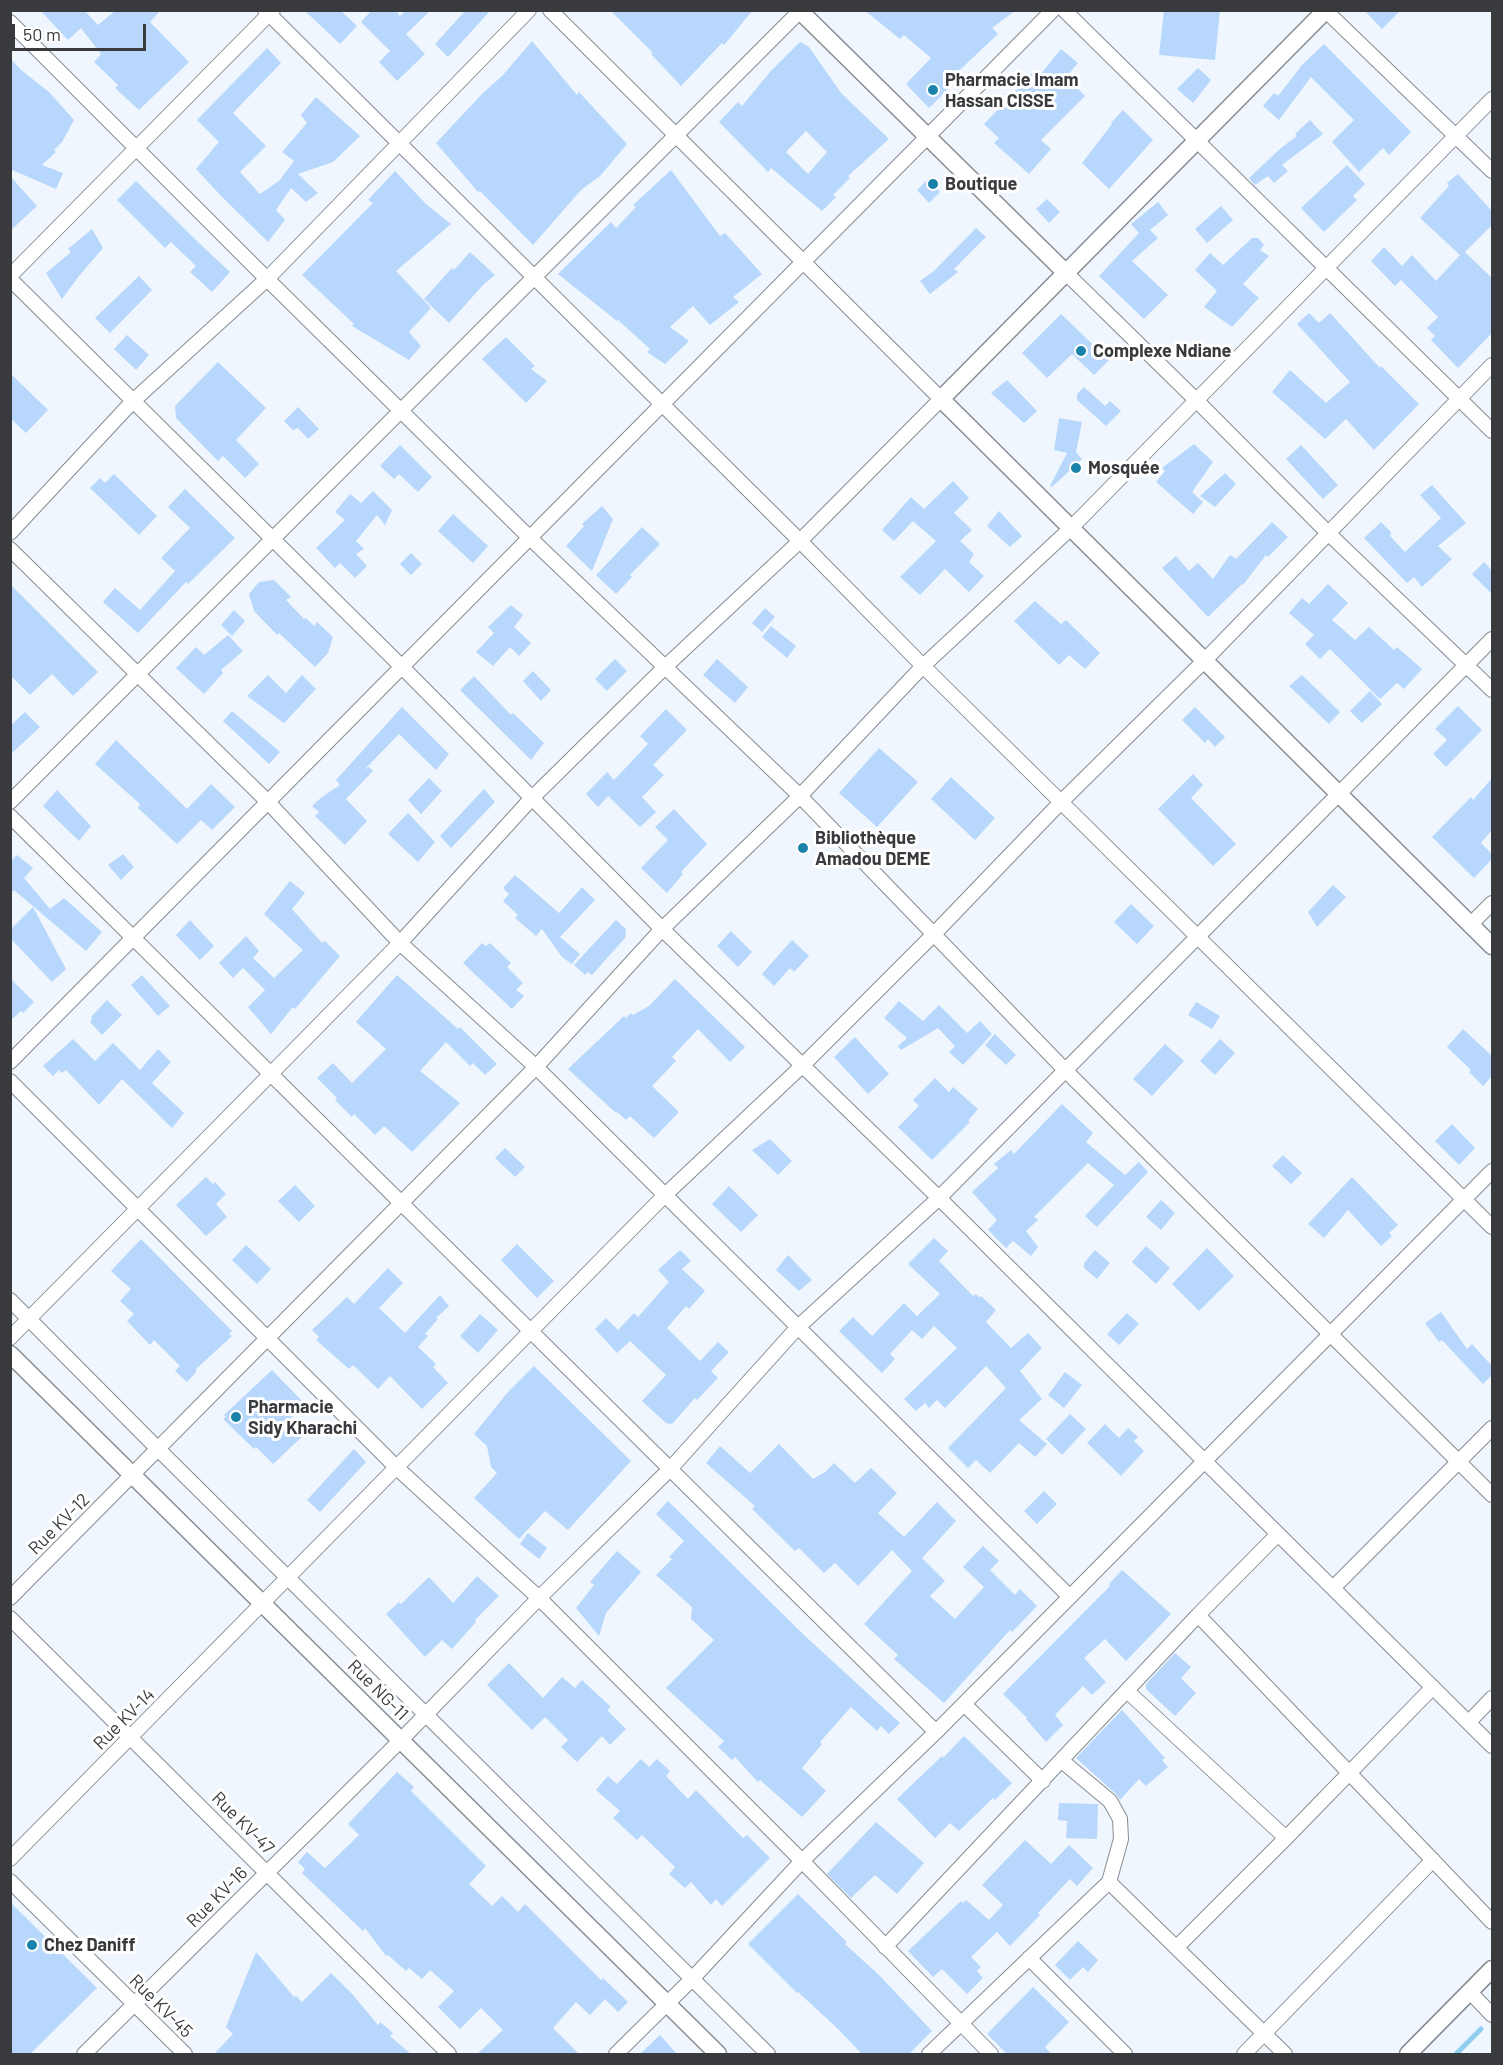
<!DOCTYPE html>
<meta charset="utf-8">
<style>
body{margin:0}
#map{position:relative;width:1503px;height:2065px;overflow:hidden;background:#f0f6fd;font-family:Barlow,sans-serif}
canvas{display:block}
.frame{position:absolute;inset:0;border:12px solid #383a3d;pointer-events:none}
.scale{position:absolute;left:12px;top:24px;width:134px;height:27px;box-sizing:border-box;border:3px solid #383a3d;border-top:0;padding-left:8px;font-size:18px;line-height:21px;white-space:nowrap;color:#383a3d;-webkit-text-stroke:4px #fff;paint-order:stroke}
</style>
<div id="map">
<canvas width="1503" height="2065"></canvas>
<div class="frame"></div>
<div class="scale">50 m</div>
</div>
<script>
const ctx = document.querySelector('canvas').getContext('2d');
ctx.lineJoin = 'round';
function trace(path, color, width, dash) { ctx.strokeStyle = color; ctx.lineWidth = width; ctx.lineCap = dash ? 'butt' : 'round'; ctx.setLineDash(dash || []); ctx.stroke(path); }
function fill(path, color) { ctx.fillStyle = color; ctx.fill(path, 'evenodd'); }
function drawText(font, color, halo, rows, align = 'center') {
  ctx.font = font + ' Barlow,sans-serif'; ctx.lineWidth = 6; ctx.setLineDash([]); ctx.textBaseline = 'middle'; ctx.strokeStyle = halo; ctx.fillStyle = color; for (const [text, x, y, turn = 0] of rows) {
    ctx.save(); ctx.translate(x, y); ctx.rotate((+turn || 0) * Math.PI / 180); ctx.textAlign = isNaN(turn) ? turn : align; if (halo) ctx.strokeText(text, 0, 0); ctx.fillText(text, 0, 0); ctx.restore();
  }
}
trace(new Path2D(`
 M1456,2054L1481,2029`), '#8fceee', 5);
fill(new Path2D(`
 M40,10H84L98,25L116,10H161L150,22L189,62L139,110L115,88L118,85L94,62L101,54L81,28L68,40Z
 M304,10H340L357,26L340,44Z
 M372,10H395L400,16L406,10H431L406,34L425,54L397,81L379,62L390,51L361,22Z
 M466,10H491L448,57L435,44Z
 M610,10H753L724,45L722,43L681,86L651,54L653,53Z
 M864,10H1016L992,28L998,34L946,83L950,87L929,108L906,84L931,58L904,35L900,39Z
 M1164,10H1220L1215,60L1159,55Z
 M1364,10H1401L1382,29Z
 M532,41L577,95L579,92L627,144L600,176L581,190L533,245L480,191L478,192L436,143L483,93L503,75Z
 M800,42L809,47L841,93L889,139L848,176L850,178L833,195L836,197L822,211L771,168L768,172L719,122L738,102L742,106L770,72ZM806,131L827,152L808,174L786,152Z
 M1324,44L1411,132L1389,155L1383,148L1359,172L1332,142L1354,120L1311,77L1279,120L1263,106L1274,93L1278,96L1302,65Z
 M267,48L281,63L233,113L266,146L240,172L260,194L279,181L294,161L282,152L307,123L301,115L316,97L360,136L333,162L298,174L318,193L306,202L291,188L276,210L285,220L268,242L222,197L196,169L219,142L197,120Z
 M1061,49L1078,63L1066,77L1085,96L1041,140L1051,149L1029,174L994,143L999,138L984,124L1035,70L1040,75Z
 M10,58L20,69L50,93L74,120L62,142L54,150L56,152L42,165L63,173L56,189L10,169Z
 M1198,68L1211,80L1193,103L1177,89Z
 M1123,110L1153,140L1109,189L1082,163L1112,124L1111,123Z
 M1310,120L1323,134L1282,165L1288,171L1274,183L1268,176L1255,185L1249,178L1281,148L1297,136L1295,134Z
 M1347,165L1365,184L1353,196L1357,200L1324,232L1301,208Z
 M671,170L720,236L725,233L762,274L733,297L739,302L710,325L693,306L670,327L689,341L665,364L647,352L650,349L618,320L617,321L558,274L611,222L616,228L636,207L633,205Z
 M395,171L426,204L451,224L396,271L431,308L409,332L421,346L409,360L352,326L354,324L302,275L373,203L368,200Z
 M1458,174L1492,211V225L1465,252L1492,278V333L1458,368L1431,340L1435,336L1427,328L1438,317L1401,280L1395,286L1371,261L1384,247L1402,266L1412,255L1436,281L1460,255L1420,218L1449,186L1447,183Z
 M10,176L37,206L10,231Z
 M928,179L940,192L929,203L917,190Z
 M136,181L199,243L230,272L212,292L190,272L196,266L171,242L165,248L117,200Z
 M1047,199L1060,212L1049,223L1036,209Z
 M1158,202L1168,215L1150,230L1158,238L1132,261L1168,295L1144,319L1099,276L1139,233L1131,224Z
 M1221,206L1233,220L1207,243L1195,229Z
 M976,228L986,237L954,269L958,272L930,294L920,281L934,271Z
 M92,229L103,248L79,276L62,299L46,273L71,252L68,249Z
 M1252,238H1258L1264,245L1260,250L1269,256L1243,284L1259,298L1232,327L1204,307L1217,291L1195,270L1210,253L1223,265Z
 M470,252L495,275L484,284L449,323L424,299L452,268L454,270Z
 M139,276L152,290L110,333L95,318Z
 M1309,313L1319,323L1330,313L1380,368L1381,366L1419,404L1374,450L1346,419L1325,439L1272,392L1290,370L1326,403L1350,382L1297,324Z
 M1061,314L1109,360L1094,375L1072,354L1047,378L1022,353Z
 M127,335L149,355L136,370L114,349Z
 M506,337L535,366L531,369L547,381L526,403L482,359Z
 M218,362L266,408L236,440L259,464L245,478L223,456L218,461L176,418L175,406Z
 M10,373L48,410L26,433L10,418Z
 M1007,380L1037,411L1024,423L991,393Z
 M1084,387L1105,406L1110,401L1121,411L1106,426L1077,400V394Z
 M298,407L319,429L308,439L298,428L293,430L284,421Z
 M1059,418L1082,422L1076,452L1082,459L1052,487L1050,486L1067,453L1054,450Z
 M1194,444L1213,462L1192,492L1203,502L1193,514L1156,482L1165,471L1162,468Z
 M400,445L432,477L418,492L399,474L394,479L380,466Z
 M1301,445L1338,485L1323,499L1286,459Z
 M1225,473L1236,484L1215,507L1200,496Z
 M114,474L157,516L139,535L90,488L100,478L105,483Z
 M953,481L969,498L954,513L972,530L960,541L974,554L969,562L984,576L969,592L945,569L920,595L900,577L936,541L913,521L894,541L882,530L911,497L924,509Z
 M1432,485L1466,523L1438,546L1452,559L1422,587L1414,577L1407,583L1364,538L1381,522L1391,532L1390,536L1405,552L1441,518L1420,495Z
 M185,489L235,538L188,584L186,582L138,633L103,602L115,588L140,610L175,571L161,558L190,528L168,507Z
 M373,491L392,510L385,525L377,515L356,541L364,549L356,554L367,566L355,578L340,563L335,568L316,548L345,520L335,512L350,494L361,503Z
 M602,506L613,519L592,571L566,546L584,526L582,524Z
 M999,511L1022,536L1010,547L987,526Z
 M453,514L488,546L473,563L438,531Z
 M1272,522L1288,537L1268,557L1266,555L1243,585L1242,584L1208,617L1162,568L1176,556L1189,571L1198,563L1213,579L1230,555L1236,559Z
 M642,527L660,544L630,575L632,577L616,594L596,575Z
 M411,553L422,564L411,575L400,564Z
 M1484,562L1492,571V594L1472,574Z
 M274,580L291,597L286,600L304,619L306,618L314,626L317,622L333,637L328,653L315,667L279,633L277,635L254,611L249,594L259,582Z
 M10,584L98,672L73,696L52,674L30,695L10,675Z
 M1328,584L1348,603L1332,620L1355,640L1369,627L1394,650L1397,647L1422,669L1404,689L1397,683L1380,699L1330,649L1320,659L1305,644L1314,635L1289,613L1302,598L1309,604Z
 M1035,601L1061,624L1066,620L1100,653L1085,669L1069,655L1059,665L1014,621Z
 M511,605L523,615L514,627L531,643L519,656L510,647L493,666L476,652L494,633L488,627Z
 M765,608L775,617L762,632L752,623Z
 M234,610L245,621L232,636L221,625Z
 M771,626L796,646L787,658L762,637Z
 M228,635L243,651L221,670L223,673L204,694L176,668L196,647L204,655Z
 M615,659L627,671L607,691L595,679Z
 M717,659L748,687L735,703L703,675Z
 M533,671L551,690L541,701L523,681Z
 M268,675L286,693L302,675L316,689L284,723L247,696Z
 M1302,675L1340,712L1329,724L1289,686Z
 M474,676L511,715L513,713L544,743L531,760L460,690Z
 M1370,691L1382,704L1362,723L1350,711Z
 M1458,706L1482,730L1446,767L1433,754L1447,740L1435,729Z
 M402,707L449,754L436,770L399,734L364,770L369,767L373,771L346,799L367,821L345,845L315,816L319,812L312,806L322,797L340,785L336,780Z
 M1195,707L1225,737L1215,747L1208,739L1205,743L1182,720Z
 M666,709L687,730L653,765L664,775L642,797L656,812L640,827L608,796L598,807L586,794L607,772L614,780L648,744L640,736Z
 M232,711L280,752L269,764L223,721Z
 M25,712L40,727L10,755V726Z
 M116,740L187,809L211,784L235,807L212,830L201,820L177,844L138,808L140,804L95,764Z
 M879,748L918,782L877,827L839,793Z
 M1193,774L1203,785L1191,798L1236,844L1213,866L1158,809Z
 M951,777L995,818L975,840L931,799Z
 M429,778L442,791L421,814L408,800Z
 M1492,778V830L1481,843L1492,854V859L1474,878L1432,837L1471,797L1473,800Z
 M484,789L495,802L451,848L440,836Z
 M57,790L91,826L79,841L43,806Z
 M674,809L707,844L681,872L683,874L667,893L641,868L668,840L655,827Z
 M408,813L435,842L418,862L388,834Z
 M123,854L134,867L121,880L108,865Z
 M17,855L33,868L24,878L50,909L64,898L102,932L86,951L14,890L10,894V862Z
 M515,875L559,913L582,887L595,900L560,937L580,954L572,964L562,957L542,929L536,936L515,918L518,915L503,901L509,894L503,888Z
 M290,881L305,893L292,909L322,943L325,941L340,956L295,1009L293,1007L271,1034L248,1007L265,990L243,968L233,978L219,963L246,936L259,951L253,958L274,978L303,950L264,914Z
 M1333,885L1346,897L1317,927L1308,912Z
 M1131,904L1154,926L1137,944L1114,922Z
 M33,907L66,969L52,982L10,938V930Z
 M190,920L214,946L200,960L176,935Z
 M616,920L626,929L625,938L592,975L588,972L585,975L574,965Z
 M731,931L752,952L738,967L717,946Z
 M792,940L809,956L794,972L790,968L774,986L762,974Z
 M482,943L486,946L490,943L511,963L507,967L523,983L516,990L524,996L512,1009L463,963Z
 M142,975L170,1006L158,1016L131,985Z
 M397,975L458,1029L460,1027L497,1064L485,1075L473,1063L470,1066L446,1042L420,1071L460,1103L412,1152L384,1126L375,1135L354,1114L352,1117L335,1100L337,1098L317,1078L333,1063L352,1083L386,1049L356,1022Z
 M10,978L34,1002L23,1013L21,1011L10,1021Z
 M675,979L745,1047L730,1062L698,1029L672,1057L676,1061L652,1086L679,1112L654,1138L630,1116L626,1120L617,1112L616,1113L568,1069L624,1016L626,1018L631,1013L633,1015L649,1006Z
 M107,1000L122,1015L102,1035L90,1022L92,1019L91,1017Z
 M899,1001L923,1021L939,1005L967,1033L980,1021L992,1034L963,1065L949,1052L955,1046L938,1028L901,1050L898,1046L907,1038L884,1018Z
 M1196,1002L1220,1016L1212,1029L1188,1015Z
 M1463,1029L1492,1056V1076L1483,1086L1469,1072L1471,1070L1447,1047Z
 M995,1034L1016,1055L1006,1065L985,1045Z
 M855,1037L889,1074L868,1094L834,1057Z
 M73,1039L95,1061L113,1043L140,1070L158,1049L171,1062L152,1083L184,1113L172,1128L122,1079L99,1105L66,1070L62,1073L59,1070L53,1076L43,1066Z
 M1220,1039L1235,1053L1215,1075L1200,1061Z
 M1165,1044L1184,1061L1152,1096L1133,1079Z
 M935,1078L949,1092L953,1087L978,1109L968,1121L970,1122L932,1160L898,1127L919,1106L913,1100Z
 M1062,1104L1093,1133L1086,1142L1125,1175L1139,1162L1148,1172L1097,1227L1085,1216L1114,1185L1088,1163L1034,1217L1038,1220L1026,1231L1038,1247L1031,1256L1013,1241L1006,1248L988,1230L997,1220L972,1192L998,1168L994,1164L1011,1150L1014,1154Z
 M1452,1124L1475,1148L1459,1165L1435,1141Z
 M770,1139L792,1161L778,1175L752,1150Z
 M505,1148L525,1167L515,1177L495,1158Z
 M1283,1155L1302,1173L1291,1184L1272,1166Z
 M206,1177L213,1184L215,1182L226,1194L216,1204L227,1217L206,1236L176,1205Z
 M1352,1177L1398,1225L1389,1233L1392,1236L1381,1246L1348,1210L1324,1238L1308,1224Z
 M295,1185L315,1206L299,1222L278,1201Z
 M729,1186L758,1215L741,1232L712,1204Z
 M1161,1200L1175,1213L1161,1230L1146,1217Z
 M934,1238L948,1251L939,1261L973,1296L976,1294L980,1298L981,1296L996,1310L986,1322L1011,1348L1028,1333L1042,1348L1020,1371L1042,1399L1019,1420L1047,1444L1035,1457L1019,1443L990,1473L976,1460L968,1468L948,1448L1006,1388L986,1366L945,1408L937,1400L929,1408L925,1403L916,1411L904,1399L957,1348L934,1326L922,1339L912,1330L890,1354L895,1359L882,1373L839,1331L853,1317L872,1336L904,1303L917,1316L940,1294L908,1264Z
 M141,1239L232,1331L229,1334L232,1336L195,1370L197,1371L187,1382L175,1371L180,1366L154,1340L150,1345L127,1321L134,1314L120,1301L131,1289L111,1271Z
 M517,1244L554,1281L537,1298L501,1260Z
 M246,1245L271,1269L257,1284L232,1260Z
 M1146,1246L1170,1268L1156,1284L1132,1262Z
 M1207,1248L1234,1276L1199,1311L1172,1284Z
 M680,1250L691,1261L682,1269L705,1291L689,1309L686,1306L667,1328L700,1361L718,1342L729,1352L711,1371L718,1378L697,1400L695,1398L672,1424L666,1423L642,1401L666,1375L630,1341L617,1353L595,1329L606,1318L618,1330L634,1313L638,1317L669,1282L658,1270Z
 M1095,1250L1110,1263L1097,1279L1084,1268V1263Z
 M788,1255L812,1280L799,1291L776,1270Z
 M388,1268L403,1283L379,1308L405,1333L440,1295L449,1306L436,1318L438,1319L425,1334L428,1336L418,1347L436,1364L433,1367L448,1383L422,1409L390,1376L378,1389L353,1365L349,1369L316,1340L319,1337L312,1330L347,1297L354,1304Z
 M1441,1312L1467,1349L1472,1344L1492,1366V1375L1483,1384L1442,1340L1439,1342L1425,1323Z
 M1127,1313L1139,1324L1119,1345L1107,1334Z
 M480,1314L498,1330L478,1353L460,1336Z
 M534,1366L631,1461L568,1530L545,1511L519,1539L474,1498L497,1473L491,1467L487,1446L474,1434L508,1392Z
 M272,1370L305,1404L291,1418L306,1433L273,1464L256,1447L254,1449L223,1419L226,1417L224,1415Z
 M1065,1372L1082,1385L1064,1408L1048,1395Z
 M1070,1414L1086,1429L1062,1455L1046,1439Z
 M1105,1424L1119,1438L1128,1428L1138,1437L1134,1441L1144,1451L1121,1476L1087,1443Z
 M779,1444L813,1479L825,1472L834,1463L855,1483L871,1468L897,1493L878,1513L904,1537L937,1502L956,1521L922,1558L945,1581L930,1596L955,1619L984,1587L963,1567L983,1546L999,1561L990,1570L1015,1595L1020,1589L1037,1606L1012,1632L1010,1630L944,1703L894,1659L898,1655L864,1624L912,1571L892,1550L858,1586L835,1563L824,1573L799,1548L795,1551L752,1509L755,1506L706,1463L720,1446L750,1473Z
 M354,1449L366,1462L320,1512L307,1500Z
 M1044,1491L1057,1504L1037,1524L1024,1511Z
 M668,1501L805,1636L900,1723L889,1734L881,1726L877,1731L851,1707L820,1742L822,1744L802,1768L826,1791L802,1817L760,1780L758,1782L735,1757L732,1760L718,1747L724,1741L666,1688L714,1640L691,1619L692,1607L656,1575L672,1559L669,1557L684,1541L656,1514Z
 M528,1533L547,1548L539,1559L520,1544Z
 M617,1551L641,1572L606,1613L599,1636L576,1608L594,1585L590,1582Z
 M1122,1570L1171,1614L1126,1661L1105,1639L1084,1658L1106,1682L1092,1695L1083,1686L1055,1715L1063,1725L1046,1742L1026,1719L1027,1718L1003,1694L1110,1586L1109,1584Z
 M477,1576L499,1596L475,1620L476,1622L452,1649L442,1640L425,1657L386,1614L399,1602L401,1604L429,1577L453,1603Z
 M1175,1653L1191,1667L1181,1678L1196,1693L1175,1716L1146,1689V1684Z
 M509,1663L543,1698L562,1677L575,1688L582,1680L611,1707L607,1710L626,1729L610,1745L602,1736L577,1762L561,1747L568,1740L545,1717L532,1730L487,1685Z
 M1122,1710L1165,1758L1162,1760L1168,1767L1146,1786L1139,1779L1120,1800L1116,1794L1076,1758Z
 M964,1736L1012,1783L995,1800L993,1798L959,1831L950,1823L935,1838L897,1799L942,1756L943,1758Z
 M641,1759L649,1767L657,1759L670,1771L666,1776L688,1799L696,1790L743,1838L747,1835L770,1858L722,1906L716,1899L711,1905L691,1882L685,1888L669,1874L675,1867L642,1835L637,1840L613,1818L620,1811L596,1790L608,1776L617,1784Z
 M397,1772L414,1787L411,1791L486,1866L469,1884L492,1906L502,1896L518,1912L525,1904L601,1980L603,1978L628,2002L618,2012L605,1999L590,2015L576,2002L553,2028L580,2055H476L503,2030L481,2008L460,2029L438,2007L454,1991L430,1970L422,1979L409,1968L406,1971L388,1955L386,1956L365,1928L363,1931L302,1873L305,1869L298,1862L307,1852L325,1868L359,1835L348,1824Z
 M1059,1803L1098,1804L1097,1839L1066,1838L1067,1821L1058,1820Z
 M876,1822L924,1863L897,1894L875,1875L851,1898L827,1874Z
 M1025,1840L1051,1864L1069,1845L1093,1868L1077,1886L1070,1879L1038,1913L1040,1915L1010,1946L997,1932L971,1957L981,1967L977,1971L983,1978L967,1994L942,1969L933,1977L908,1951L961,1901L963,1903L966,1900L989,1920L1003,1905L982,1885Z
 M798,1894L847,1942L845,1944L879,1975L932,2031L908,2055H863L836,2027L798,1992L797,1993L748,1944Z
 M10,1902L97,1988L29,2055H10Z
 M1078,1941L1098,1960L1088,1972L1083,1967L1070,1980L1055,1965Z
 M256,1952L294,1997L296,1996L302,2002L331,1973L353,1995L378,2025L380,2022L393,2033L390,2036L412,2055H213L233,2034L226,2027Z
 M1033,1987L1069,2022L1045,2047L1052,2055H1008L987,2034Z
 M660,2035L678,2055H639Z`), '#b7d7fd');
const minor = new Path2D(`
 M265,10L800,541L923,666L1492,1227
 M1064,10L1492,431
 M1325,10L1492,171
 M10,22L267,279L530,538L800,796L1065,1070L1492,1495
 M1066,273L1197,401L1328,533L1492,690
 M10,276L273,10
 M10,279L402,667L662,929L939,1198L1492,1746
 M10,533L133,401L267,279L529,10
 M10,549L268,802L400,943L536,1067L1070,1597
 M10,802L801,10
 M10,816L936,1732
 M1471,924L1492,903
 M10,1062L1053,10
 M10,1081L397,1468L539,1598L802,1861L991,2054
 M10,1300L158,1449L768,2054
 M10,1338L400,943L531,799L665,667L800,541L941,399L550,10
 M1333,1588L1492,1428
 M10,1598L536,1067L662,929L800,796L923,666L1071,528L1492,99
 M1198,1615L1492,1922
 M10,1618L449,2054
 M1127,1691L1286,1838
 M964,1704L1043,1781
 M1469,1722L1492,1698
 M10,1859L665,1195L803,1065L933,935L1061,802L1205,660L1492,365
 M10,1881L185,2054
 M1109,1882L1285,2054
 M885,1947L1198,1615L1278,1534
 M1177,1947L1286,1838L1433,1687
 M1029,1958L1125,2054
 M1470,1992L1492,2015
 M84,2054L401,1740L539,1598L670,1469L797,1328L939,1198L1492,639
 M616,2054L692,1979L802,1861L936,1732L1492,1171
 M929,2054L1109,1882L1121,1839L1120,1819L1110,1801L1062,1761
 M1244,2054L1433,1860`);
const tertiary = new Path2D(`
 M799,10L1066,273
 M1326,10L941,399L1492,946
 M10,1354L718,2054
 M1408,2054L1492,1969`);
trace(minor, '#878c92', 16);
trace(tertiary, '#878c92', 19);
trace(minor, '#fff', 14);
trace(tertiary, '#fff', 16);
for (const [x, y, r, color] of [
 [933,90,6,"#1982ab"],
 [933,184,6,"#1982ab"],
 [1081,351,6,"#1982ab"],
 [1076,468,6,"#1982ab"],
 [803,848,6,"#1982ab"],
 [236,1417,6,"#1982ab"],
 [32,1945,6,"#1982ab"]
]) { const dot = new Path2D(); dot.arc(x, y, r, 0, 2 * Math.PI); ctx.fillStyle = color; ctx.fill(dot); trace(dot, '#fff', 2); }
drawText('bold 18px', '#383a3d', '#fff', [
 ["Pharmacie Imam",945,80],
 ["Hassan CISSE",945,101],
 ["Boutique",945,184],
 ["Complexe Ndiane",1093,351],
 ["Mosquée",1088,468],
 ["Bibliothèque",815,838],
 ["Amadou DEME",815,859],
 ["Pharmacie",248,1407],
 ["Sidy Kharachi",248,1428],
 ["Chez Daniff",44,1945]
], 'left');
drawText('18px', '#383a3d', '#fff', [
 ["Rue KV-12",59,1524,-45],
 ["Rue NG-11",378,1690,45],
 ["Rue KV-14",124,1719,-45],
 ["Rue KV-47",243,1823,45],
 ["Rue KV-16",217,1897,-45],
 ["Rue KV-45",161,2006,45]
]);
</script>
